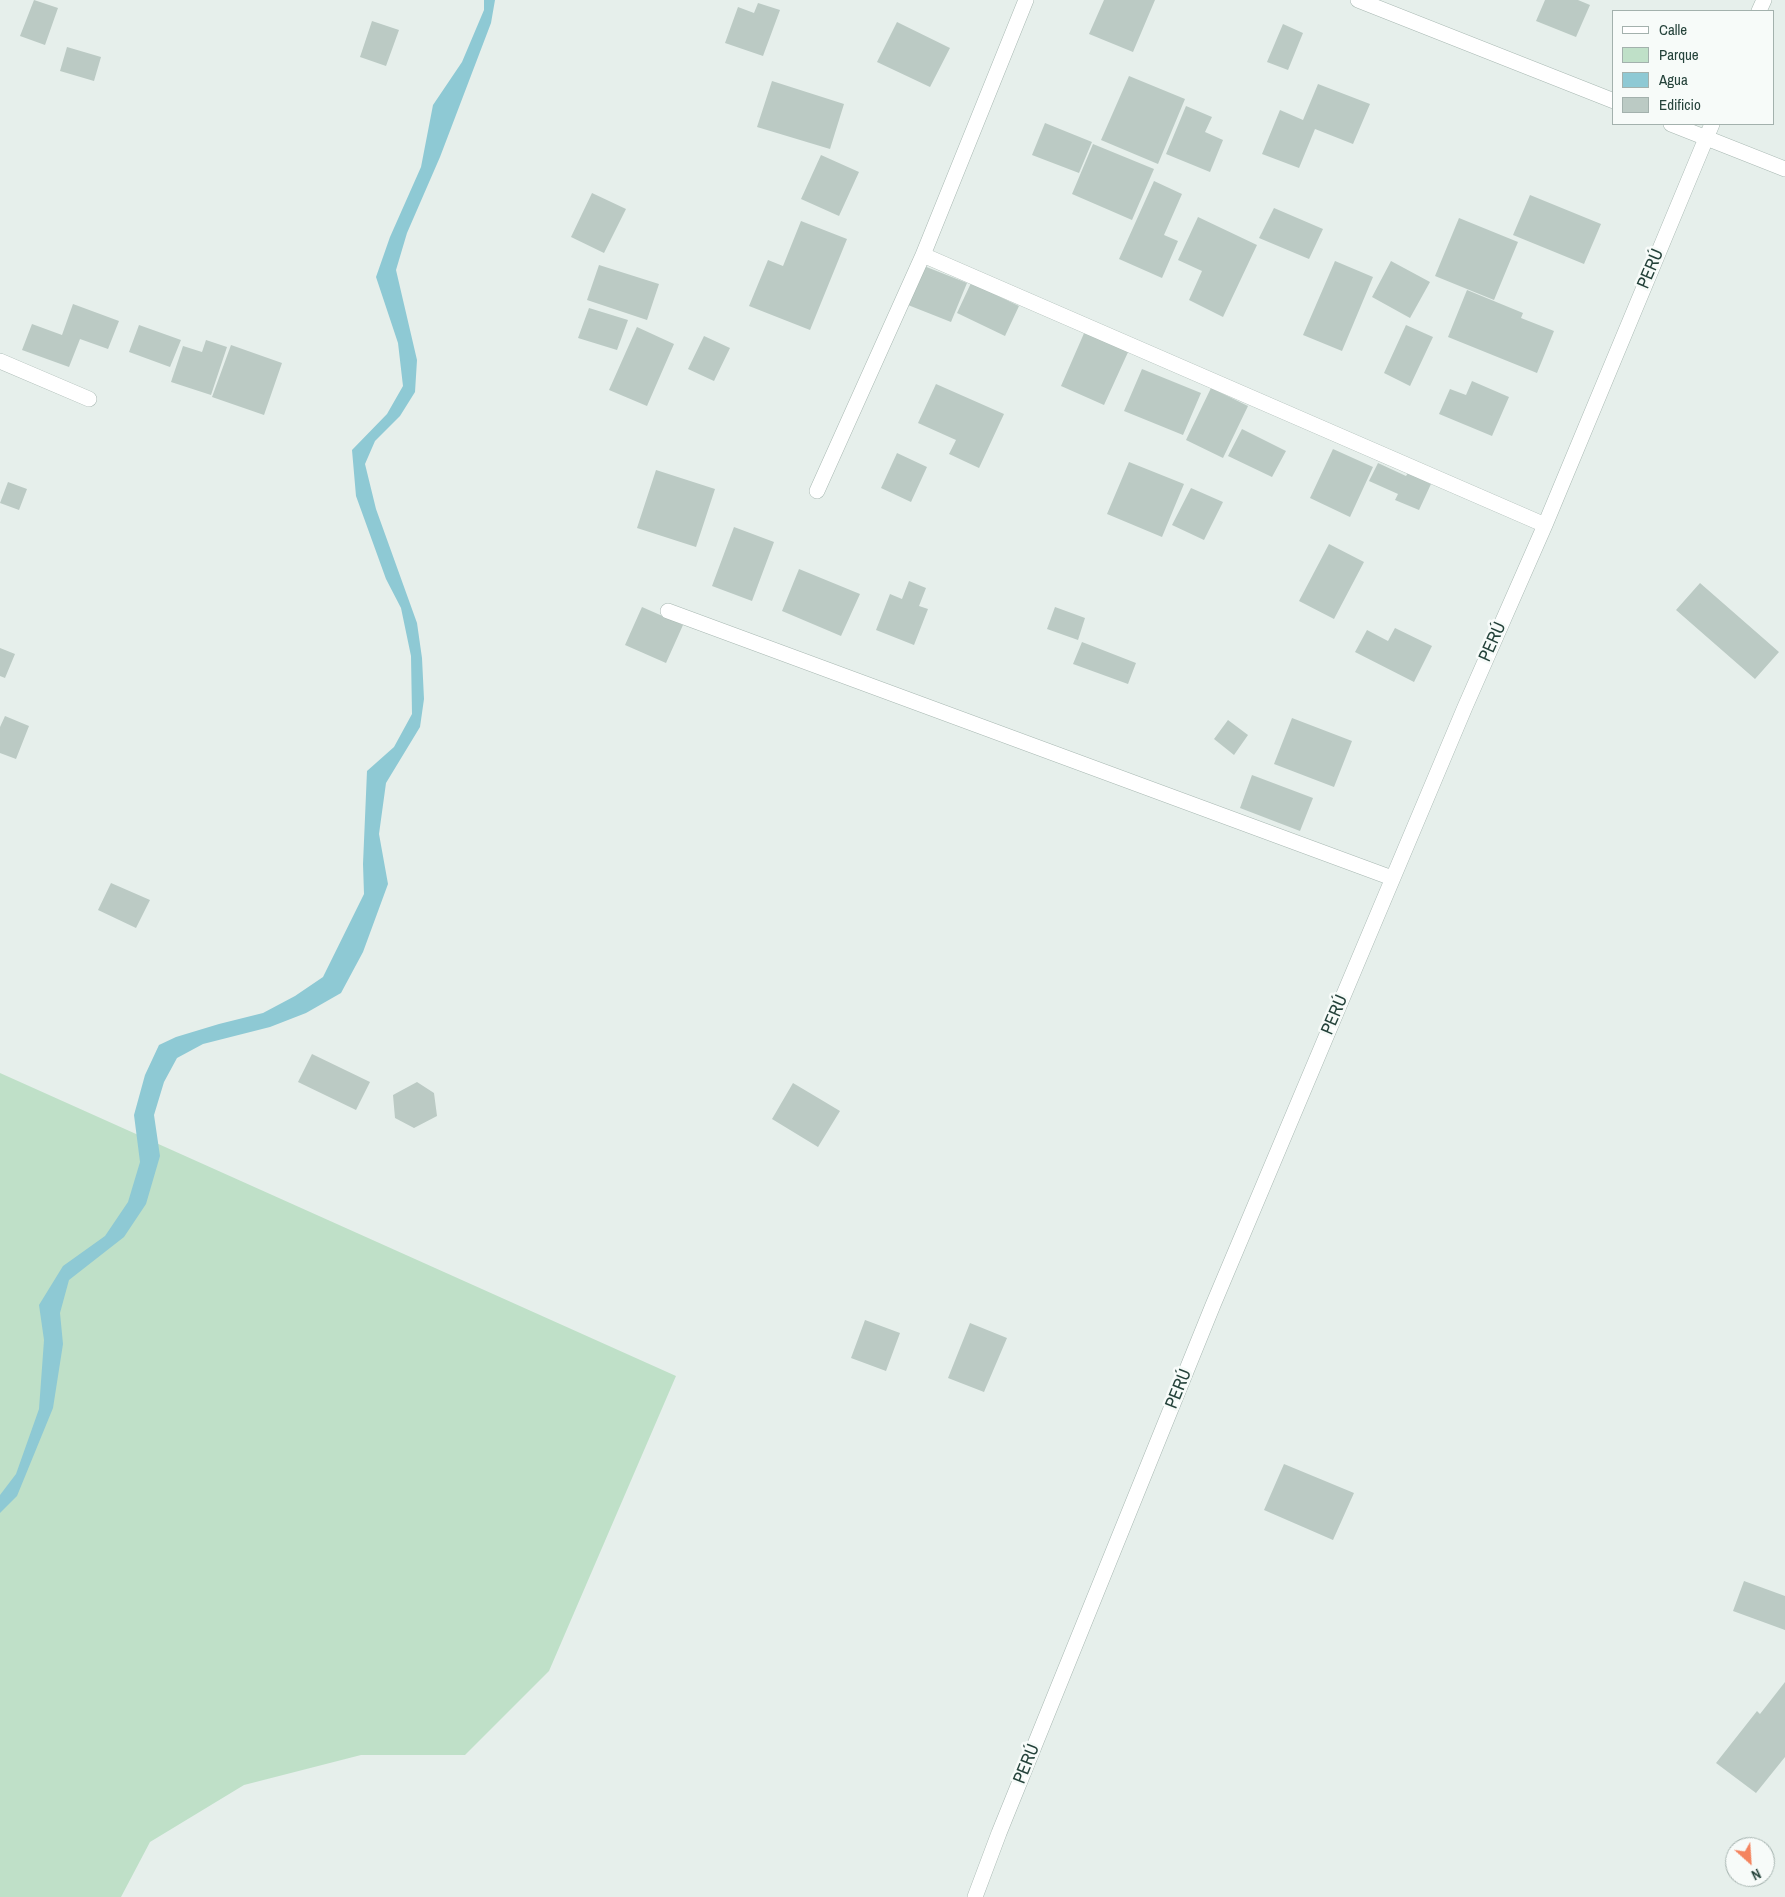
<!DOCTYPE html>
<meta charset="utf-8">
<style>
body{margin:0}
#map{position:relative;width:1785px;height:1897px;overflow:hidden;background:#e6efeb;font-family:"Archivo Narrow",sans-serif}
canvas{display:block}
.legend{position:absolute;left:1612px;top:10px;width:162px;height:115px;box-sizing:border-box;background:#f7fbf9;border:1px solid #a3b1ad;margin:0;padding:6px 9px;list-style:none;font-size:15px;color:#24423a}
.legend li{display:flex;align-items:center;gap:10px;height:25px}
.legend b{width:25px;border:1px solid #a3b1ad}
.north{position:absolute;left:1725px;top:1837px;width:50px;height:50px;box-sizing:border-box;background:#f7fbf9;border:1px solid #a3b1ad;border-radius:50%;rotate:154deg;font-size:14px;font-weight:700;line-height:20px;text-align:center;color:#24423a}
.north::after{content:'';display:block;margin:auto;width:18px;height:22px;background:#f4845f;clip-path:polygon(50% 0,100% 100%,50% 72%,0 100%)}
</style>
<div id="map">
<canvas width="1785" height="1897"></canvas>
<ul class="legend">
<li><b style="height:6px;background:#fff"></b>Calle</li>
<li><b style="height:14px;background:#bfe0c8"></b>Parque</li>
<li><b style="height:14px;background:#8ec9d4"></b>Agua</li>
<li><b style="height:14px;background:#bbcac4"></b>Edificio</li>
</ul>
<div class="north">N</div>
</div>
<script>
const ctx = document.querySelector('canvas').getContext('2d');
ctx.lineJoin = 'round';
function fill(path, color) { ctx.fillStyle = color; ctx.fill(path, 'evenodd'); }
function trace(path, color, width, dash) { ctx.strokeStyle = color; ctx.lineWidth = width; ctx.lineCap = dash ? 'butt' : 'round'; ctx.setLineDash(dash || []); ctx.stroke(path); }
function drawText(font, color, halo, rows, align = 'center') {
  ctx.font = font + ' "Archivo Narrow",sans-serif'; ctx.lineWidth = 5; ctx.setLineDash([]); ctx.textBaseline = 'middle'; ctx.strokeStyle = halo; ctx.fillStyle = color; for (const [text, x, y, turn = 0] of rows) {
    ctx.save(); ctx.translate(x, y); ctx.rotate((+turn || 0) * Math.PI / 180); ctx.textAlign = isNaN(turn) ? turn : align; if (halo) ctx.strokeText(text, 0, 0); ctx.fillText(text, 0, 0); ctx.restore();
  }
}
fill(new Path2D(`
 M0,1073L676,1376L549,1671L465,1755H361L244,1785L150,1842L121,1897H0Z`), '#bfe0c8');
fill(new Path2D(`
 M484,0H495L491,23L440,157L407,233L396,270L417,360L415,392L400,416L375,441L365,464L376,509L417,623L422,658L424,699L420,727L386,783L379,834L388,884L363,952L341,993L306,1013L270,1027L203,1044L177,1058L164,1082L154,1115L160,1156L146,1204L124,1237L69,1280L60,1313L63,1344L53,1408L17,1496L0,1513V1495L16,1474L39,1409L44,1340L39,1305L63,1266L105,1236L128,1202L140,1162L134,1115L145,1075L159,1045L176,1037L219,1024L263,1013L295,996L323,977L364,894L363,864L367,771L394,747L412,714L411,656L401,608L386,579L356,496L352,450L387,414L403,386L398,343L376,277L390,237L421,167L433,105L462,62L484,10Z`), '#8ec9d4');
fill(new Path2D(`
 M34,0L58,8L45,45L20,36Z
 M1104,0H1155L1133,52L1089,34Z
 M1545,0H1578L1590,5L1576,37L1536,21Z
 M758,3L780,10L763,56L725,43L738,7L754,13Z
 M372,21L399,30L386,66L360,57Z
 M897,22L950,48L930,87L877,62Z
 M1283,24L1303,33L1288,70L1267,62Z
 M67,47L101,57L94,81L60,71Z
 M1129,76L1185,99L1158,164L1101,140Z
 M772,81L844,104L830,149L757,127Z
 M1318,84L1370,104L1353,144L1315,129L1299,168L1262,154L1280,110L1303,120Z
 M1186,106L1212,117L1205,132L1223,140L1210,172L1166,154Z
 M1045,123L1092,142L1079,173L1032,155Z
 M1093,144L1154,169L1132,220L1072,194Z
 M821,155L859,172L839,216L801,199Z
 M1154,181L1182,194L1164,235L1178,241L1162,278L1119,259Z
 M592,193L626,209L604,253L571,237Z
 M1530,195L1601,224L1584,264L1513,235Z
 M1274,208L1323,229L1309,259L1259,238Z
 M1198,217L1257,245L1223,317L1189,300L1202,271L1178,260Z
 M1459,218L1518,242L1494,300L1435,276Z
 M801,221L847,239L810,330L749,306L768,260L783,266Z
 M1335,261L1373,277L1342,351L1303,335Z
 M1391,261L1430,282L1410,318L1372,297Z
 M599,265L659,284L647,320L587,300Z
 M924,266L967,283L951,322L908,305Z
 M971,283L1019,306L1005,336L957,313Z
 M1467,290L1523,313L1521,318L1554,331L1537,373L1448,337Z
 M73,304L119,321L108,349L80,339L69,367L22,350L32,324L62,335Z
 M589,308L628,320L617,350L578,338Z
 M139,325L181,340L170,367L129,352Z
 M1406,325L1433,337L1410,386L1384,373Z
 M637,327L674,344L647,406L609,390Z
 M1085,331L1129,350L1104,405L1061,386Z
 M704,336L730,348L714,381L688,369Z
 M206,340L227,347L211,395L171,382L183,346L202,352Z
 M231,345L282,363L264,415L212,397Z
 M1142,369L1201,393L1183,435L1124,411Z
 M1472,381L1509,397L1492,436L1439,414L1450,389L1466,395Z
 M936,384L1004,414L979,468L949,454L956,440L918,423Z
 M1211,388L1248,406L1223,458L1186,440Z
 M1242,429L1286,451L1272,477L1228,456Z
 M1333,449L1373,467L1350,517L1310,498Z
 M897,453L927,467L911,502L881,488Z
 M1129,462L1184,484L1162,537L1107,514Z
 M1378,463L1406,476L1408,473L1431,484L1419,510L1395,500L1398,494L1369,481Z
 M656,470L715,489L696,547L637,528Z
 M8,482L27,489L19,510L0,503Z
 M1191,488L1223,502L1204,540L1172,525Z
 M734,527L774,542L752,601L712,586Z
 M1329,544L1364,562L1334,619L1299,601Z
 M799,569L860,594L841,636L782,611Z
 M909,581L926,588L919,606L928,609L914,645L876,630L890,594L902,599Z
 M1700,583L1779,652L1755,679L1676,610Z
 M642,607L683,625L666,663L625,645Z
 M1055,607L1085,618L1078,640L1047,629Z
 M1395,628L1432,646L1414,682L1355,652L1367,630L1388,641Z
 M1082,642L1136,663L1128,684L1073,664Z
 M0,648L15,654L5,678L0,676Z
 M5,716L29,726L16,759L0,753V727Z
 M1292,718L1352,741L1334,787L1274,764Z
 M1228,720L1248,735L1234,755L1214,739Z
 M1252,775L1313,798L1300,831L1240,808Z
 M111,883L150,900L136,928L98,910Z
 M312,1054L370,1082L356,1110L298,1082Z
 M417,1082L434,1093L437,1116L414,1128L395,1118L393,1095Z
 M793,1083L840,1111L818,1147L772,1119Z
 M865,1320L900,1333L886,1371L851,1358Z
 M970,1323L1007,1338L984,1392L948,1378Z
 M1284,1464L1354,1493L1333,1540L1264,1510Z
 M1744,1581L1785,1596V1630L1733,1611Z
 M1785,1682V1757L1756,1793L1716,1763L1757,1711L1760,1714Z`), '#bbcac4');
const minor = new Path2D(`
 M1026,0L923,255L1545,525
 M1358,0L1614,101
 M1759,11L1764,0
 M1671,124L1785,169
 M0,361L89,399
 M817,491L923,255
 M668,611L1392,878
 M975,1897L999,1833L1213,1305L1465,707L1545,525L1712,124`);
trace(minor, '#a8b8b2', 16);
trace(minor, '#fff', 15);
drawText('18px', '#24423a', '#f7fbf9', [
 ["PERÚ",1651,269,-67],
 ["PERÚ",1493,642,-66],
 ["PERÚ",1335,1015,-67],
 ["PERÚ",1179,1389,-68],
 ["PERÚ",1027,1764,-68]
]);
</script>
